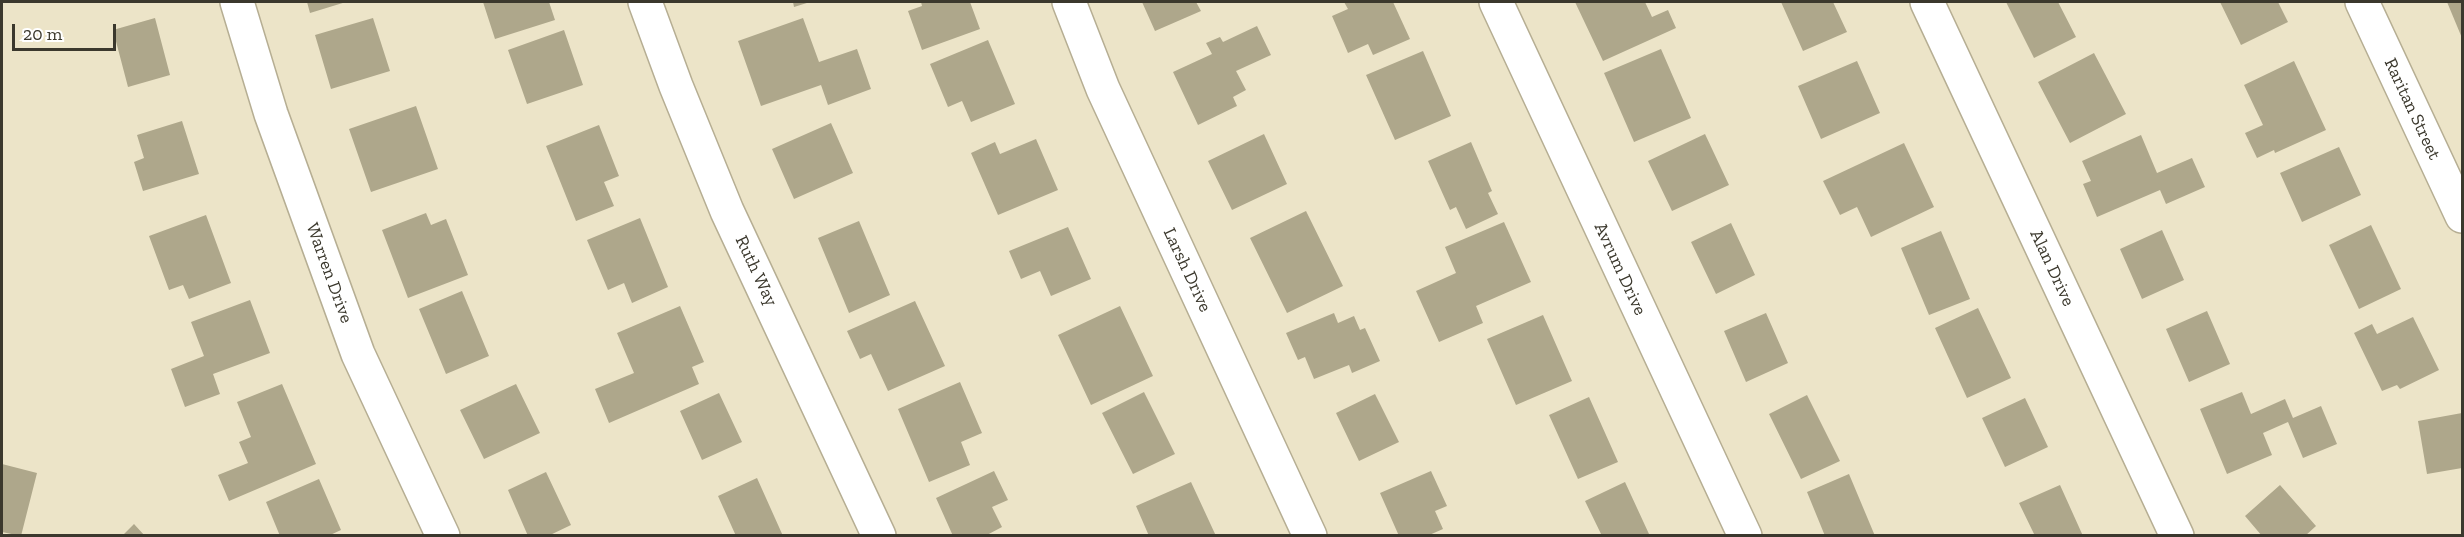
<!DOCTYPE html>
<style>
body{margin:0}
#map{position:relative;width:2464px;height:537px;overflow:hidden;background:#ece4c8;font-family:"Zilla Slab",serif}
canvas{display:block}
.frame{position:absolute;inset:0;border:3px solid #3b382d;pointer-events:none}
.scale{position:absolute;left:12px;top:24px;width:104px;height:27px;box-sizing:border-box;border:3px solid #3b382d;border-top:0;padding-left:8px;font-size:18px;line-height:21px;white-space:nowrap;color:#3b382d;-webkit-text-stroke:4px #fff;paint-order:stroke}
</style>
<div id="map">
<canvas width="2464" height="537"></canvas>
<div class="frame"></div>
<div class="scale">20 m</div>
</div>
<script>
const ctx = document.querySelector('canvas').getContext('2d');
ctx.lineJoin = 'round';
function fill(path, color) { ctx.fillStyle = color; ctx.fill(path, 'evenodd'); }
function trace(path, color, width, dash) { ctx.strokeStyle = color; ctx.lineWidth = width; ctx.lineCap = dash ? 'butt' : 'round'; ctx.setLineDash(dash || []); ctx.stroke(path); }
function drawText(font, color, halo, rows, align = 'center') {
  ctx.font = font + ' "Zilla Slab",serif'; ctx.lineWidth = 4.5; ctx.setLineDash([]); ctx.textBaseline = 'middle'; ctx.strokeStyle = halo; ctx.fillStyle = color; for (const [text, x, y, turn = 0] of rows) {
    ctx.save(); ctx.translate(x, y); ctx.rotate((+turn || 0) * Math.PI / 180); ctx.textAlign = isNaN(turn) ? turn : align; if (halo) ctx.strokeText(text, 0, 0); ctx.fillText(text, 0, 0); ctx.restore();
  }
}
fill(new Path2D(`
 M307,2H346L310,13Z
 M483,2H549L555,20L495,39Z
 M793,2H810L794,7Z
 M921,2H970L980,29L922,50L908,11L922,6Z
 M1142,2H1196L1201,11L1155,31Z
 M1344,2H1393L1410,39L1373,55L1368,44L1348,53L1332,16L1348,9Z
 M1575,2H1645L1652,17L1668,10L1676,28L1603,61Z
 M1781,2H1833L1847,32L1803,51Z
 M2006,2H2058L2076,37L2034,58Z
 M2220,2H2278L2288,22L2241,45Z
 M2447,2H2462V38Z
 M155,18L170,75L128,87L113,30Z
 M373,18L390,71L331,89L315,35Z
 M803,18L819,62L857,49L871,89L828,105L821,85L761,106L738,41Z
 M1257,26L1271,55L1236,71L1246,90L1233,97L1237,106L1198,125L1173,72L1212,54L1206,43L1220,37L1223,42Z
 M564,30L583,85L527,104L508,50Z
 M988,40L1015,104L971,122L962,101L948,107L930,64Z
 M1661,49L1691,118L1634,142L1604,73Z
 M1423,51L1451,116L1395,140L1366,75Z
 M2094,53L2126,114L2070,143L2038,82Z
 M1857,61L1880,113L1821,139L1798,86Z
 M2294,61L2326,130L2275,153L2274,150L2257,158L2245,133L2263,125L2244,85Z
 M416,106L438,169L371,192L349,129Z
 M182,121L199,174L143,191L134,162L144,158L137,135Z
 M831,123L853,173L794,199L772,149Z
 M599,125L619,176L604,182L614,206L576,221L546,146Z
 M1264,134L1287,184L1232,210L1208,161Z
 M1705,134L1729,185L1672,211L1648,161Z
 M2141,135L2157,173L2192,158L2205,187L2166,204L2160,190L2097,217L2083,184L2091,181L2082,161Z
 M1036,139L1058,190L998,215L971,153L995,142L1000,154Z
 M1471,142L1492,191L1488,193L1498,214L1466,229L1456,207L1450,210L1428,161Z
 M1904,143L1934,207L1871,237L1857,207L1840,215L1823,181Z
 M2339,147L2361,195L2302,222L2280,173Z
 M1306,211L1343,286L1287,313L1250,238Z
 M426,213L431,225L446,219L468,275L408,298L382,230Z
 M206,215L231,283L189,299L183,285L169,290L149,236Z
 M640,218L668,287L632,303L624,283L608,290L587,240Z
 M859,221L890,295L849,313L818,238Z
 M1504,222L1531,282L1476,306L1483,323L1439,342L1416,291L1456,273L1445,247Z
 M1731,223L1755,275L1716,294L1691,242Z
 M2371,225L2401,289L2359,309L2329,245Z
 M1068,227L1091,279L1051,296L1040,271L1021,279L1009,251Z
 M2162,230L2184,280L2142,299L2120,249Z
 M1941,231L1970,299L1929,315L1901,248Z
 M462,291L489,356L446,374L419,309Z
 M250,300L270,353L213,374L220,394L185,407L171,369L204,356L191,322Z
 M915,301L945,366L888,391L871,354L860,359L847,331Z
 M680,306L704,362L692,367L699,384L609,423L595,389L634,373L617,333Z
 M1120,306L1153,376L1091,405L1058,335Z
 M1978,308L2011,378L1967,398L1935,328Z
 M2207,311L2230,364L2189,382L2166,329Z
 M1334,313L1338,323L1354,316L1360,330L1365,328L1380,361L1352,373L1349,365L1314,379L1305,357L1298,360L1286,333Z
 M1766,313L1788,363L1746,382L1724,331Z
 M1543,315L1572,381L1516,405L1487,339Z
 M2413,317L2439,370L2400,389L2397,385L2382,391L2354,333L2372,324L2377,334Z
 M960,382L982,433L961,442L970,465L929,482L898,409Z
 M282,384L316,464L229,501L218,475L248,463L239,442L251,437L237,402Z
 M516,384L540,433L484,459L460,410Z
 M1144,392L1175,454L1133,474L1102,413Z
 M2242,392L2251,414L2285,399L2293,418L2321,406L2337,444L2303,458L2288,422L2263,433L2272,455L2227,474L2200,409Z
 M719,393L742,442L702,460L680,411Z
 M1375,394L1399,442L1359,461L1336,413Z
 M1807,395L1840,461L1801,479L1769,414Z
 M1589,397L1618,462L1578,479L1549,415Z
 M2025,398L2048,447L2005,467L1982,418Z
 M2462,413V468L2427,474L2418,421Z
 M2,464L37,473L21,536L2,532Z
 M994,471L1008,500L992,507L1002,527L985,536H953L936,498Z
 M1431,471L1447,506L1435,511L1443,529L1427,536H1399L1380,493Z
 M546,472L571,525L548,536H528L508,490Z
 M1849,474L1875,536H1825L1807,492Z
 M757,478L783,536H736L718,496Z
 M319,479L341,530L328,536H280L266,502Z
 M1191,482L1216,536H1149L1136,506Z
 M1625,482L1649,534L1602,536L1585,501Z
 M2060,485L2083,536H2035L2019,503Z
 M2280,485L2316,526L2305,536H2262L2245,516Z
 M134,524L145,536H122Z`), '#aea78b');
const minor = new Path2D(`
 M237,2L271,114L358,354L443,536
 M645,2L676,86L727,211L879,536
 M1069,2L1103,89L1310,536
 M1496,2L1745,536
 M1927,2L2177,536
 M2362,2L2462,216`);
trace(minor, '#b6ae93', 36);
trace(minor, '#fff', 33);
drawText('18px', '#3b382d', '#fff', [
 ["Raritan Street",2412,109,65],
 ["Alan Drive",2052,268,65],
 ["Avrum Drive",1620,269,65],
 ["Larsh Drive",1187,270,65],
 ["Ruth Way",756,271,65],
 ["Warren Drive",329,273,70]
]);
</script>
